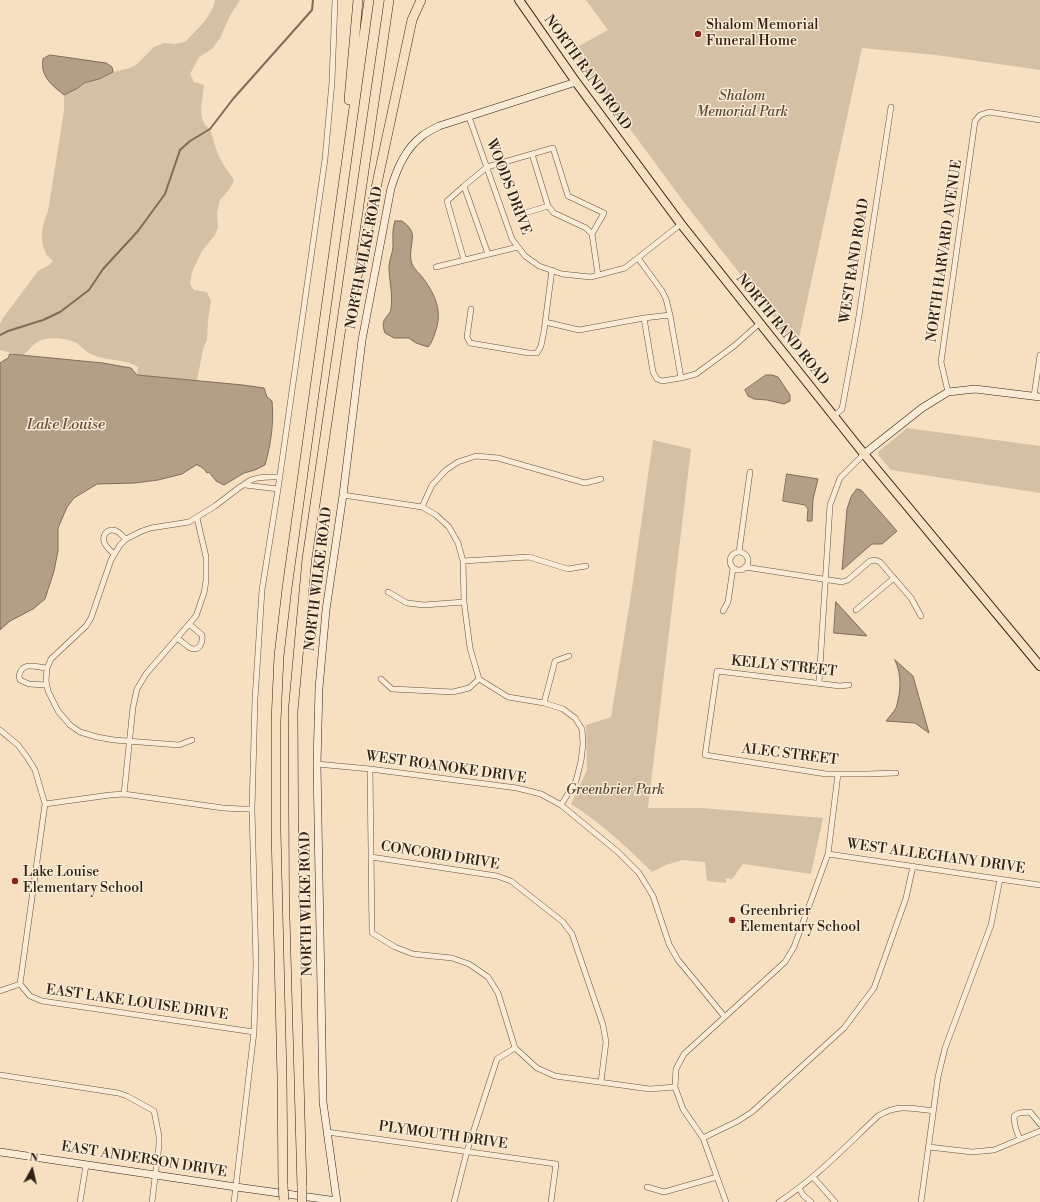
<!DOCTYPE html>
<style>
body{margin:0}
#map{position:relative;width:1040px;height:1202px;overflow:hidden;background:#f6e0c0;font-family:"Libre Bodoni",serif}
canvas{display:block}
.north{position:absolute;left:12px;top:1150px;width:40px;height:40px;-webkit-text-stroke:3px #f9ebd6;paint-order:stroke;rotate:8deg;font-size:11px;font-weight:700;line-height:16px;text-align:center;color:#2f2215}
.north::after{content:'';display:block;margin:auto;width:14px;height:18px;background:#2f2215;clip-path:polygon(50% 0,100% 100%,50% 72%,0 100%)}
</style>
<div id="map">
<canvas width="1040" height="1202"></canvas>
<div class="north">N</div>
</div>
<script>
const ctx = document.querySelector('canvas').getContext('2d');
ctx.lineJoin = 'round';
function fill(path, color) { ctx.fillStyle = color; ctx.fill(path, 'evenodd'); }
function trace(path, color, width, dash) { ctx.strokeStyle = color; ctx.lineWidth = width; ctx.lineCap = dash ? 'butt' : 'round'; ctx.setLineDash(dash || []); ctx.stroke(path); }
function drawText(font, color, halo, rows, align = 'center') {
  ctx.font = font + ' "Libre Bodoni",serif'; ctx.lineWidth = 3; ctx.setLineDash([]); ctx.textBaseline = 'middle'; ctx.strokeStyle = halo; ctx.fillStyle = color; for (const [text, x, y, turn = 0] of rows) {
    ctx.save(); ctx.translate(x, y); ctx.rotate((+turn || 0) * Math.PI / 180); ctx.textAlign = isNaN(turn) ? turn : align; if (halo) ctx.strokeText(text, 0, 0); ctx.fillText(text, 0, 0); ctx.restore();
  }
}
fill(new Path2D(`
 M215,0H240L231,14L220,38L212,49L199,57L190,74L194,82L204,85C203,100 196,121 210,129C214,141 216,152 222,162C225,169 231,173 234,181L228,191L220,200L217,212L218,227L215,235L202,251L192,272L190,284L194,290L207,292L211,301L208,321L207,340L203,349L197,381L137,375L138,367C125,359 110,361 96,356C89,354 84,349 78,344C71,338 47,336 39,341C33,344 28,351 23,356L0,350V324L3,318L38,271L49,265L53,261C50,258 46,255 45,251C39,239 43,222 48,211L64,111V95L78,88L84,83L99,79L113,72L130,68L136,65L154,47L164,43L176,44L185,42L205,21L213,8Z
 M586,0H1040V70L936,55L862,48L797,347L683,201L572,50L608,30Z
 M907,428L1040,446V493L891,470L879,456L878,452Z
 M653,440L691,449L648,808H702L823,818L811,874L743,864L732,879L726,878V883L707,881L705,862L682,860L666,865L652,872C627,847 601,823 571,804L587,770L586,725L611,717L631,595Z`), '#d4c0a3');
const water = new Path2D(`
 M50,55L106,63L112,67L113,72L99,79L84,83L78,88L64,95C52,85 40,77 43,59Z
 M395,221H402C406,224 411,228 412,233C414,240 408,253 412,264C414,269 420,274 423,278C436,296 443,312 435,333C433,338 432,343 428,347L416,343L409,338H394L385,333C379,317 390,318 391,308C393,294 389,280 389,267C389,260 393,253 393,246C393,237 392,230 395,221Z
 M10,354L103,363L131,368L137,375L243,385L264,388L267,397L272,401C274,423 271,444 265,465L255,470L244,473L224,485L216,481L209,472L207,473L204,469L198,465H196L182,474L158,480L135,483L97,484L74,498L67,507L58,528V551L54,571L45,599L33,609L10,621L0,630V363L8,358Z
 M766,375H772L778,377L790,395V401L784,404L767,400L754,399L748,396L745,390Z
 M787,474L818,479L813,499L812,521H807L808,509L805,505L783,501Z
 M857,489L861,490L897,531L882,544H872L842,570L847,509L851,497Z
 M836,602L867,636L834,633Z
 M895,660L913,676L929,733L915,723L886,721C889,717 894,712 896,708C901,692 902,675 895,660Z`);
fill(water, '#b29f86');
trace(water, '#7e6d59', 1);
trace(new Path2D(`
 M0,335L8,331L43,320L60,312L89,290L103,269L138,231L165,194L180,150L190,141L210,129L233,99L312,10L313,0`), '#7e6d59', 2);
const street = new Path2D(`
 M469,117L512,239L525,256L539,266L562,274L591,277L625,268L681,224
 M532,154L548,206L554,213L586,228L592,234
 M464,186L487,167L553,148L568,196L604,213L592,234L598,275
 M522,214L548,206
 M638,258L662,291L666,299L670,315L681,378
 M464,260L447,201L464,186L488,254
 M436,267L518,247
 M471,309L467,337L470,343L529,353H537L541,346L544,331L552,270
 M644,318L653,372L657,379L662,381L681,378L696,374L734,346L760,323
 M545,322L579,330L644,318L670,315
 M948,392L941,362L975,121L980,115L989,112L1040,120
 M1034,396L1040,355
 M834,416L842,409L858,322L891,107
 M245,485L278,489
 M343,495L422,507L436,515L449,527L458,543L463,561L464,602L470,648L479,679L508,697L544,703L563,709L575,718L582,729L583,744L581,761L576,781L561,805
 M422,507L432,485L446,470L458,462L476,456L498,458L585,483L601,479
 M739,552L750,472
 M730 561a9 9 0 1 1 18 0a9 9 0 1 1-18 0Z
 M114,554C111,551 107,548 105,544C100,535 109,526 118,532C121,534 123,537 126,539
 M463,561L529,557L568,569L586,566
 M745,567L842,582L848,580L870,561L875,560L880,562L911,598L921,616
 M388,592L407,603L424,605L464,602
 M856,610L894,578
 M723,611L728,602L733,568
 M177,638C181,641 186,645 190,648C200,652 203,642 202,635L189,624
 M381,679L392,689L453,692L469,688L479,679
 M819,683L830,505L840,478L864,454
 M46,685L29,684L20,680L19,676C22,661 35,667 47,668
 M849,685L840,686L717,671L705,755L826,774H867L896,773
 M544,703L555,661L569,656
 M0,730L18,745L27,757L35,770L45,804L20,984
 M192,740L179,745L114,740L97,737L80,732L70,725L58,711L48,691L46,681L47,668L51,659L86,626L91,618L111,560L120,545L126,539L142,531L151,528L189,522L215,506L240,487C244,485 247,482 251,480C259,476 271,477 280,477
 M317,764L370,769L517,788L541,794L561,805L618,852L639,873L653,896L669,944L678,960L724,1016
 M370,769L372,933L395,947L413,954L452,958L469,964L488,977L498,993L515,1048L537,1068L555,1076L650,1089L675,1087
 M124,794L133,707L137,689L146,674L196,616L204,593L206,581V557L197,518
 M45,804L110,795L124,794L223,808L242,809H252
 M828,854L1040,885
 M371,857L497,876L511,881L563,922L572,934L603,1025L606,1042L601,1082
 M20,984L30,996L42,1001L254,1032
 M0,991L20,984
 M0,1075L118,1093L127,1096L154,1111L159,1136V1145L152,1202
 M327,1132L556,1164L551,1202
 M703,1138L738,1121L752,1112L844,1028L874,988L906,898L913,866
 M1020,1139C1016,1131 1014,1125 1014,1116L1019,1113L1030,1112L1040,1124
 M929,1147L972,1152L994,1150L1040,1131
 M813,1177L835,1202
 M647,1187L664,1192L717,1177
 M799,1188L803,1195L811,1202
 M80,1202L86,1165
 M234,1202L254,1032L256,964L252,809L255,699L262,590L278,489L325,159L332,82L335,0
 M454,1202L467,1151L497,1059L515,1048
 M726,1202L703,1138L683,1109L675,1087L676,1069L684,1054L785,962L794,947L828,854L838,774
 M779,1202C816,1178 846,1146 878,1116C897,1104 912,1108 933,1111
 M921,1202L938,1077L945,1048L991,925L1000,879`);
const secondary = new Path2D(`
 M864,454L922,408L948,392L975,389L1040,397
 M0,1152L236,1187L337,1201
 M337,1202L323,1102L317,764L319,688L326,610L343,495L362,340L391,188C397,169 405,149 422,136C427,132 433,129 439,126L576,82`);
const primary = new Path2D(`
 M519,0L576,82L681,224L864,454L1040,666`);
const highway = new Path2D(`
 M349,100L358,0
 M348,302L355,286L412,20L421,0
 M283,1186L282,1077L276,831V721L279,656L287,588L369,0
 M302,1188L294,899L293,711L307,559L389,0`);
trace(street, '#615240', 6);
trace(secondary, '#2f2215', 8);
trace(primary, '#2f2215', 10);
trace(highway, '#2f2215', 10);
trace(street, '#f9ebd6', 5);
trace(secondary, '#f9ebd6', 7);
trace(primary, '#f6e0c0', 8);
trace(highway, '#f6e0c0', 9);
const highwayBridge = new Path2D(`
 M283,1186L284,1200
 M302,1188V1202`);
trace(highwayBridge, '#2f2215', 10, []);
trace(highwayBridge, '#f6e0c0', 9);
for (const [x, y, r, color] of [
 [698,34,4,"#8f2418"],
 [15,881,4,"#8f2418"],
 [732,920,4,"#8f2418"]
]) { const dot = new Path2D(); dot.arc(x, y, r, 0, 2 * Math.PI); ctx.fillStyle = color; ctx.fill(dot); trace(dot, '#f9ebd6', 1.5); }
drawText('14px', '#2f2215', '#f9ebd6', [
 ["Shalom Memorial",706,26],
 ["Funeral Home",706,42],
 ["Lake Louise",23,873],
 ["Elementary School",23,889],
 ["Greenbrier",740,912],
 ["Elementary School",740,928]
], 'left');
drawText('14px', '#2f2215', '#f9ebd6', [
 ["NORTH RAND ROAD",587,73,54],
 ["WOODS DRIVE",508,187,69],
 ["NORTH HARVARD AVENUE",945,251,-82],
 ["NORTH WILKE ROAD",365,258,-79],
 ["WEST RAND ROAD",855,261,-81],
 ["NORTH RAND ROAD",782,330,51],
 ["NORTH WILKE ROAD",319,579,-83],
 ["KELLY STREET",784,667,6],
 ["ALEC STREET",790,755,7],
 ["WEST ROANOKE DRIVE",446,768,8],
 ["CONCORD DRIVE",440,856,9],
 ["WEST ALLEGHANY DRIVE",936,857,8],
 ["NORTH WILKE ROAD",307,904,-91],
 ["EAST LAKE LOUISE DRIVE",137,1003,8],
 ["PLYMOUTH DRIVE",443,1136,8],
 ["EAST ANDERSON DRIVE",144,1160,9]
]);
drawText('italic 14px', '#584a38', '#f9ebd6', [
 ["Shalom",742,97],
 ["Memorial Park",742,113],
 ["Greenbrier Park",615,791]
]);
drawText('italic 15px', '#5d4e3d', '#f9ebd6', [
 ["Lake Louise",66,425]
]);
</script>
